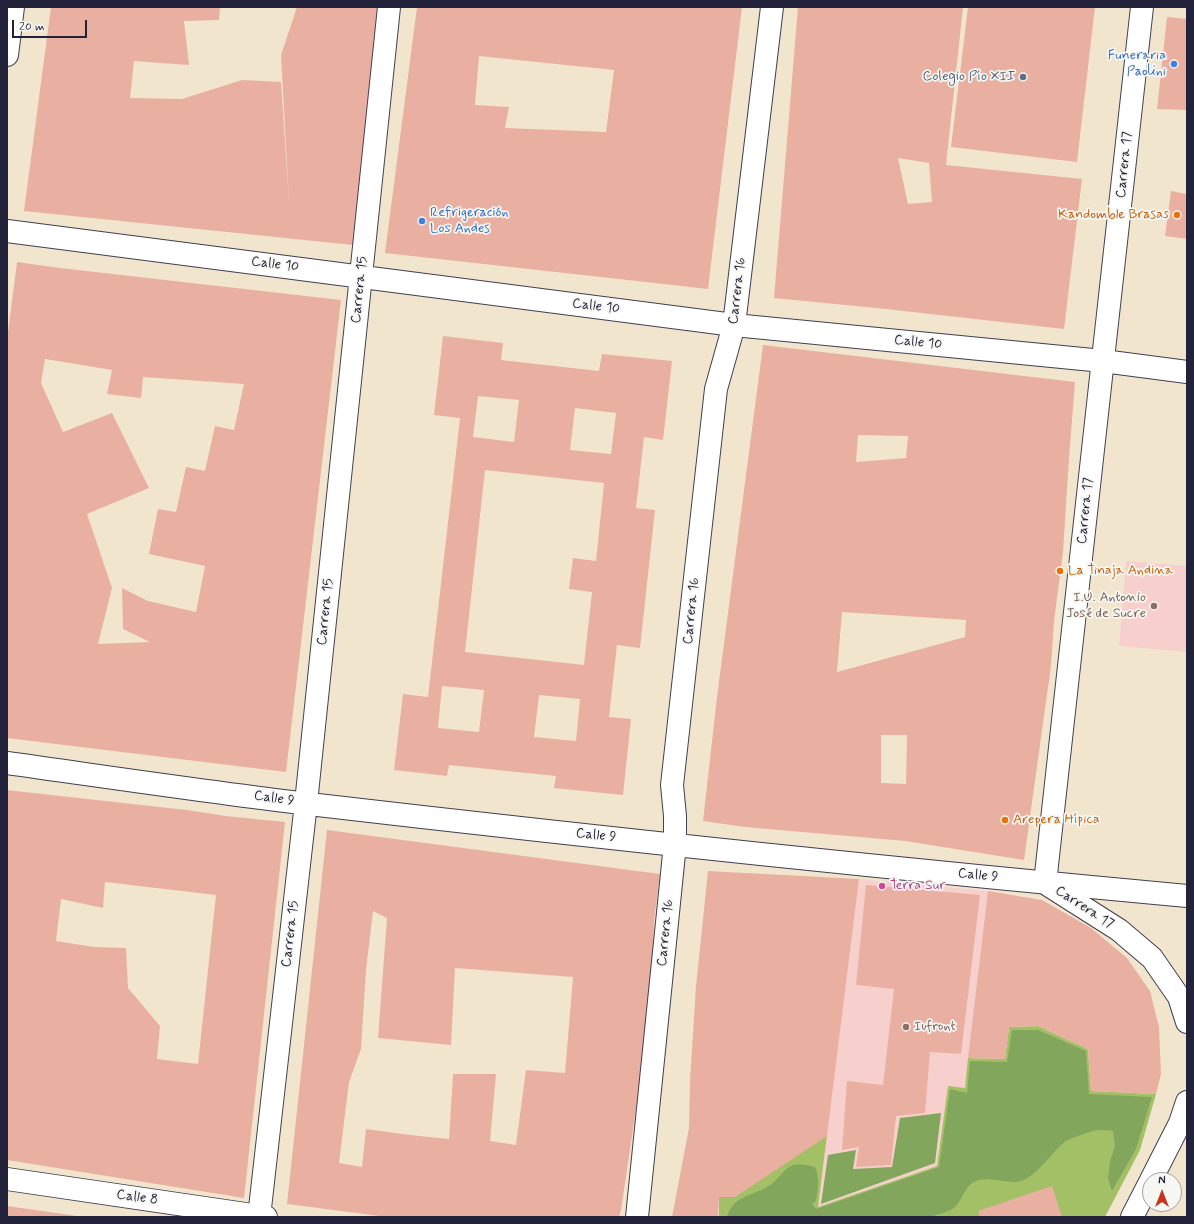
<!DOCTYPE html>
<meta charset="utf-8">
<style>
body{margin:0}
#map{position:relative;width:1194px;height:1224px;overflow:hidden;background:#f2e5ce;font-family:Mynerve,sans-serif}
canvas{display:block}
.frame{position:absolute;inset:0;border:8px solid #22223b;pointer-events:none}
.north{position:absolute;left:1142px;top:1172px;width:40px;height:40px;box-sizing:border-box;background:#f6f6f2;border:1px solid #a1a1a9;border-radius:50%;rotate:0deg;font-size:11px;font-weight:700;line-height:16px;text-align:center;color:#22223b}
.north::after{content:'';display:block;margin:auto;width:14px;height:18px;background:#c8321e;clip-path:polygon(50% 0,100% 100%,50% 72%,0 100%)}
.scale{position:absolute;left:12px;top:20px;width:75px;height:18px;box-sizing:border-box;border:2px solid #22223b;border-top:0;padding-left:5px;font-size:12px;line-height:14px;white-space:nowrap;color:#22223b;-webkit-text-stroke:3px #f6f6f2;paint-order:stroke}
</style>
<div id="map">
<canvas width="1194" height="1224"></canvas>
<div class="frame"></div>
<div class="north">N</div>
<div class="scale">20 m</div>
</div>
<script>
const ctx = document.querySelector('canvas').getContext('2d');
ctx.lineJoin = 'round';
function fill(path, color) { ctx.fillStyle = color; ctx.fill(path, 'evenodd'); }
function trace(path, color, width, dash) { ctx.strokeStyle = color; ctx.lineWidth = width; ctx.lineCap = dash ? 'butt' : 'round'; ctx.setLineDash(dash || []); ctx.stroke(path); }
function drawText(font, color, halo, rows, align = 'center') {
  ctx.font = font + ' Mynerve,sans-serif'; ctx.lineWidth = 3.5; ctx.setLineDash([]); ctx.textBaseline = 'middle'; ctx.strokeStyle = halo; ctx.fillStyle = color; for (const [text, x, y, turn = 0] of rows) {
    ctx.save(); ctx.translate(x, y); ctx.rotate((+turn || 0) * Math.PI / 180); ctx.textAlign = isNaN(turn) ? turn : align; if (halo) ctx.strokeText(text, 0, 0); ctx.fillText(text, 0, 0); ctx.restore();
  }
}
fill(new Path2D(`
 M1126,561L1187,566V652L1119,646Z
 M859,879L988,891L965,1088L948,1087L937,1166L818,1207Z`), '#f7d0ce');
fill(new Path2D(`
 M1038,1026L1088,1049L1091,1091L1156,1094L1140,1150L1105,1217H719V1197L827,1135L818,1207L937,1166L948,1086L965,1088L968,1058L1005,1059L1009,1027Z`), '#a3c067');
fill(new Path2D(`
 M1012,1030H1038L1086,1051L1089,1094L1152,1097L1136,1149L1112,1191L1108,1179L1110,1162L1115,1146L1113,1131C1109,1130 1103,1130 1098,1130C1094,1130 1069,1139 1066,1141C1050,1153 1041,1173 1021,1181C1008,1185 984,1174 972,1183C965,1188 960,1203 955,1207C949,1212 936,1215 929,1217H727C733,1195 754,1196 770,1185C778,1180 782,1171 791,1166C798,1163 808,1165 815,1167C820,1177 818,1190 816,1201L812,1204L816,1209L939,1167L950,1089L967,1093L970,1061L1007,1062Z
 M941,1113L935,1163L821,1204L828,1155L856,1150L853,1169L892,1167L900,1118Z`), '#82a65c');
fill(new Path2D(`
 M51,7H220L219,20L184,21L189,65L134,61L130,98L182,99L242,80L281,82L289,202L281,55L297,7H379L353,245L24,211Z
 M417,7H742L708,289L385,253ZM479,56L614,70L606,132L505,128L509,107L475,105Z
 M798,7H963L946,165L1082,179L1064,329L886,309L774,298ZM898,158L929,163L932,202L908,204Z
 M968,7H1095L1077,162L951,147Z
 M1167,17L1187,19V110L1157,109Z
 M1171,191L1187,194V239L1165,236Z
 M17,262L60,268L341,300L286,772L7,738V340ZM45,359L112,370L107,394L141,398L143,377L244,384L234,430L215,426L205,471L186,467L176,512L158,509L149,554L205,566L196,612L148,601L122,588L123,629L150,642L98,644L112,588L87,514L149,488L112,413L63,432L41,383Z
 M443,336L503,343L501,360L599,371L602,354L672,361L663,440L644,437L636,508L655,510L640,648L617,645L609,717L631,719L623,795L554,788L556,776L449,765L447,776L394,770L403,694L428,697L460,418L434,415ZM478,396L519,400L514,442L473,437ZM575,408L616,413L611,454L570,450ZM485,470L604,483L596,561L573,558L569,589L592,592L584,665L465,652ZM442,686L484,690L479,732L438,728ZM539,695L580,699L576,741L534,737Z
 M763,345L1075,382L1069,458L1063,552L1054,621L1051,666L1024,860L905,841L745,827L703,821L717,697ZM858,435L908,436L906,458L856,462ZM842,612L966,620L965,637L837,672ZM881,735H907L906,784L881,783Z
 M7,790L187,810L226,816L285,822L244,1198L7,1160ZM105,882L216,895L198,1064L157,1059L160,1026L128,988L126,948L94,947L56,941L61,899L103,908Z
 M327,830L660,874L654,921L653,970L636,1109L621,1210L619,1217H387L287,1204ZM373,911L387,918L378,1038L451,1045L455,968L573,977L565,1073L526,1070L516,1145L490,1141L496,1074H453L449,1139L410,1135L366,1129L362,1167L339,1163L349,1082L361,1049L366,970Z
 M708,871L859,879L827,1136L735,1197H719L718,1217H672L689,1128L690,1081L696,986Z
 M866,885L980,895L961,1054L930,1052L925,1113L896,1116L891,1165L856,1167L859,1147L842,1150L847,1081L883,1085L894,989L856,985Z
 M988,891L1042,900L1091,928L1127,958L1150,991L1159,1027L1161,1074L1156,1094L1091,1091L1088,1049L1038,1026L1009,1027L1005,1059L968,1058Z
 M1052,1186L1062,1217H980L978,1211Z
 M7,1206L77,1216V1217H7Z`), '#e9b0a2');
const minor = new Path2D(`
 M1142,7L1045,883L1119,930L1152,958L1179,997L1187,1022
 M7,55L13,7
 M7,231L734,325L1103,361L1187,372
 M7,763C108,777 208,792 309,804C601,838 894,869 1187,896
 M7,1179L266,1217
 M1151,1180L1180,1123L1187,1102
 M259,1217L306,803L389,7
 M637,1217L675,844V816L672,785L716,389L734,325L772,7
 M1132,1217L1150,1182`);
trace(minor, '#413f51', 24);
trace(minor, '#fff', 22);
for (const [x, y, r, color] of [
 [1174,64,4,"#3f7fe0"],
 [1023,77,4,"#5c6f8a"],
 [1177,215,4,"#e8710a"],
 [422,221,4,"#3f7fe0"],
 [1060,571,4,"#e8710a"],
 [1154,606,4,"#8d6e63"],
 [1005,820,4,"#e8710a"],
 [882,886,4,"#d1479c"],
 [906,1027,4,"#8d6e63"]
]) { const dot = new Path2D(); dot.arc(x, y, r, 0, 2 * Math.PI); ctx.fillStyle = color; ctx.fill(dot); trace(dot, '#f6f6f2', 1.5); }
drawText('14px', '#366cbe', '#f6f6f2', [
 ["Funeraria",1166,56],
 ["Paolini",1166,72],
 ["Refrigeración",430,213,"left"],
 ["Los Andes",430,229,"left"]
], 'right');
drawText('14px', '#4e5e75', '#f6f6f2', [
 ["Colegio Pío XII",1015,77]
], 'right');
drawText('14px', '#22223b', '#f6f6f2', [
 ["Carrera 17",1125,165,-84],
 ["Calle 10",275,265,7],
 ["Carrera 15",360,290,-84],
 ["Carrera 16",738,291,-83],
 ["Calle 10",596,307,7],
 ["Calle 10",918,343,6],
 ["Carrera 17",1086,511,-84],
 ["Carrera 16",692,611,-84],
 ["Carrera 15",326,612,-84],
 ["Calle 9",274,799,8],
 ["Calle 9",596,836,6],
 ["Calle 9",978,876,6],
 ["Carrera 17",1084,908,33],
 ["Carrera 16",666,933,-84],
 ["Carrera 15",291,934,-83],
 ["Calle 8",137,1198,8]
]);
drawText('14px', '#c56008', '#f6f6f2', [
 ["Kandomble Brasas",1169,215,"right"],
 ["La Tinaja Andina",1068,571],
 ["Arepera Hípica",1013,820]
], 'left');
drawText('14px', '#785e54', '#f6f6f2', [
 ["I.U. Antonio",1146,598],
 ["José de Sucre",1146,614],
 ["Iufront",914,1027,"left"]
], 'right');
drawText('14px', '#b23c85', '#f6f6f2', [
 ["Terra Sur",890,886]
], 'left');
</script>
